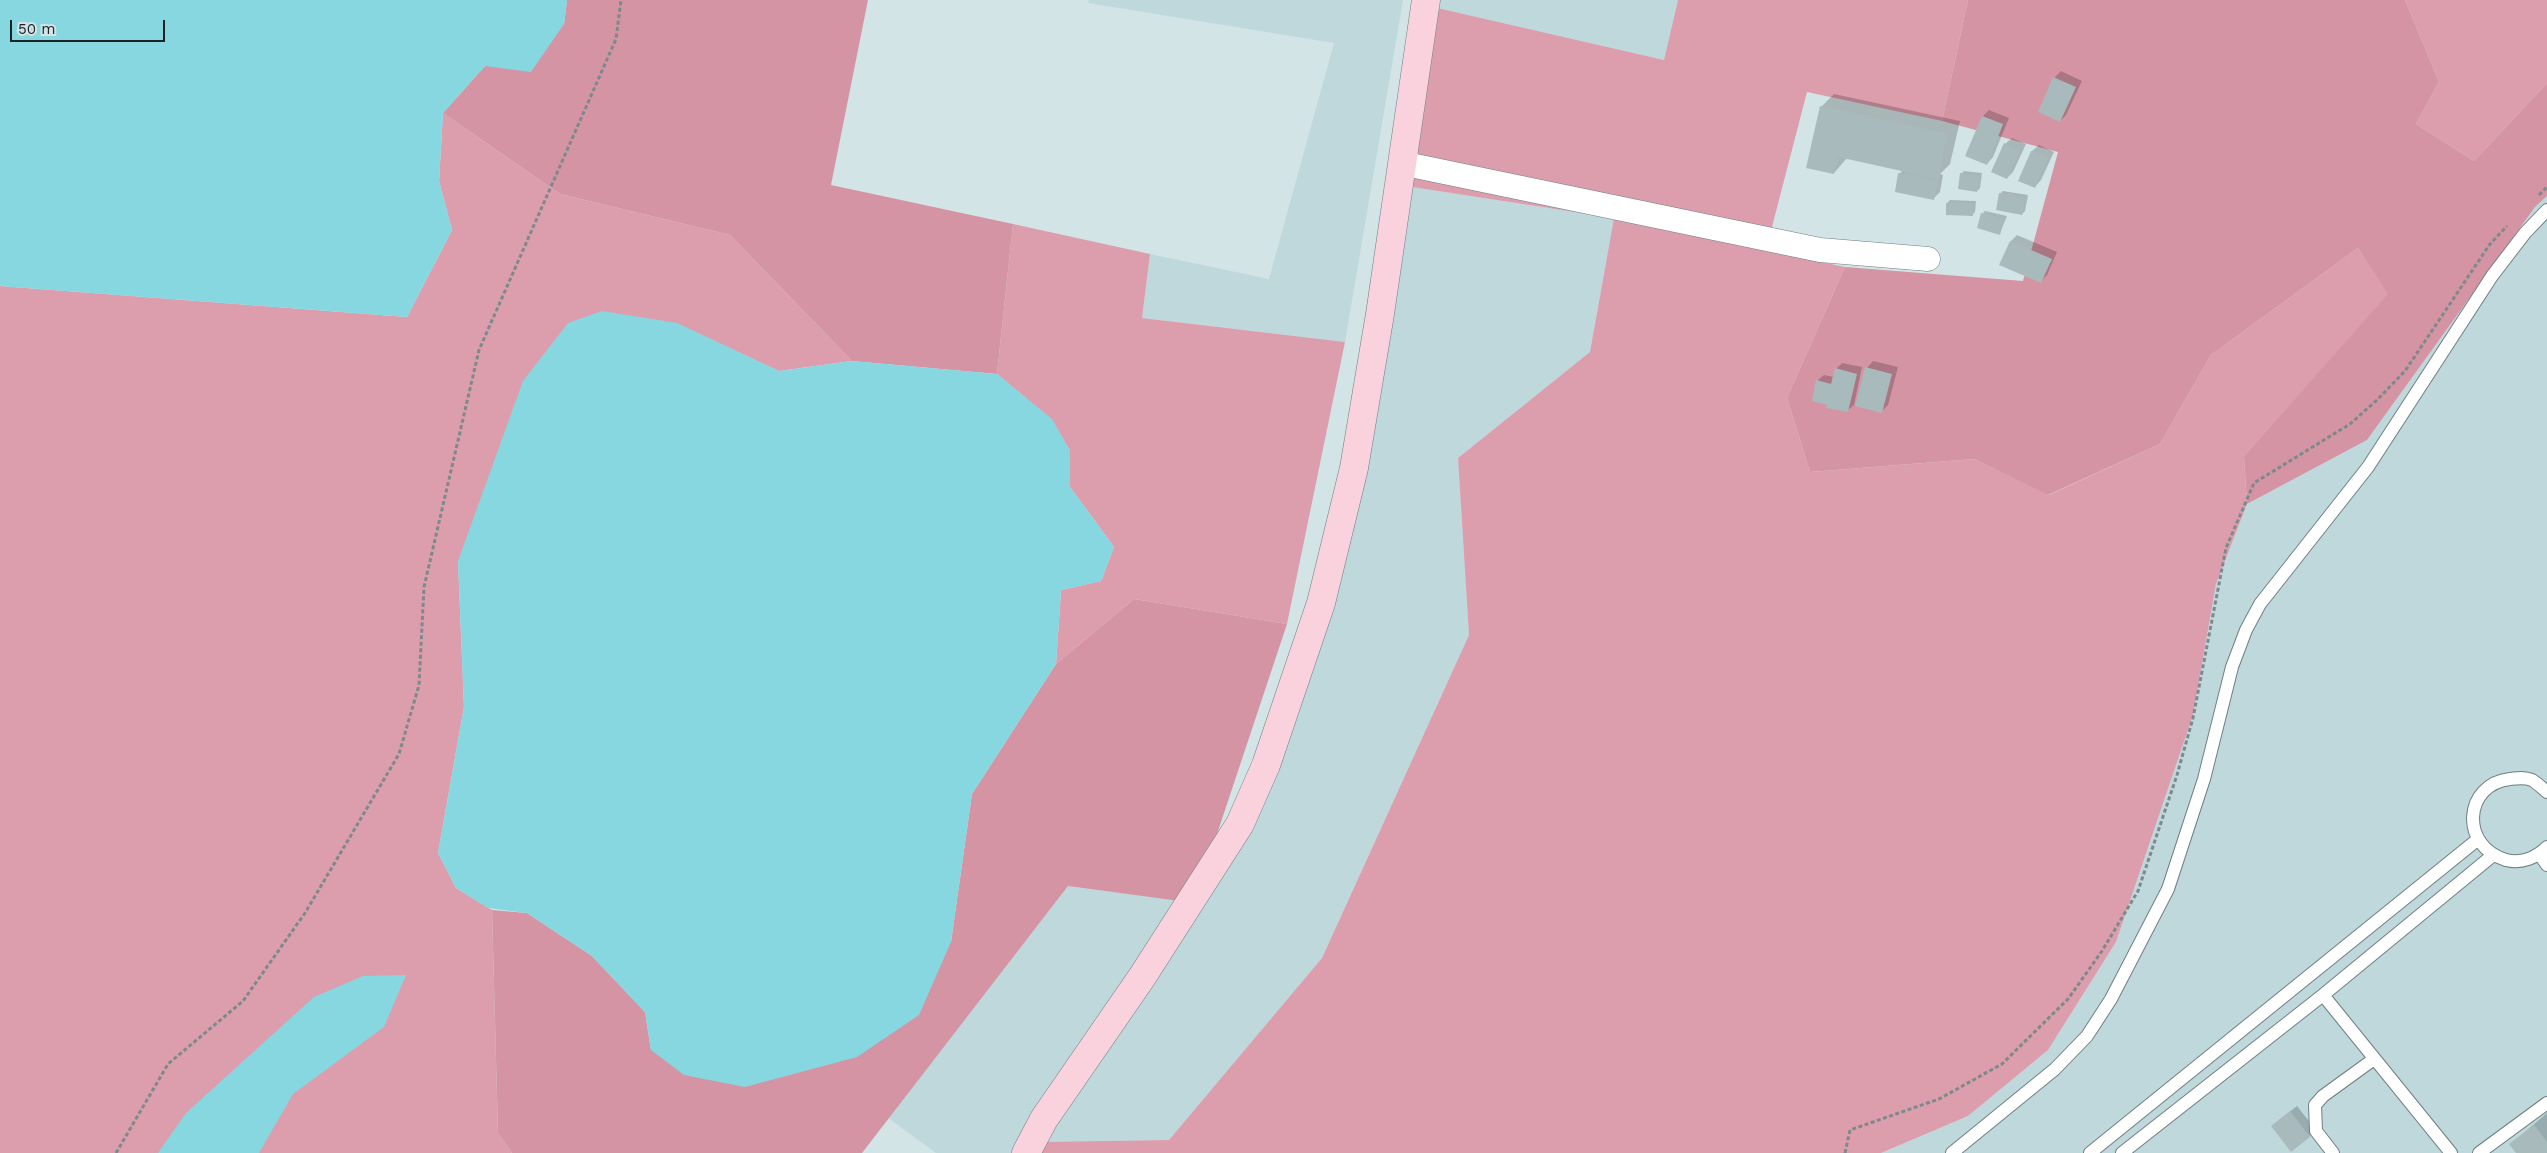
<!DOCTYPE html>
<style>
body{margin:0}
#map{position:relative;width:2547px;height:1153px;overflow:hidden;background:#d3e4e6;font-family:"Work Sans",sans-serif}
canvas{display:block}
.scale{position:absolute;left:10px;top:20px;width:155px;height:22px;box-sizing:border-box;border:2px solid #1d2324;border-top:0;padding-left:6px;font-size:15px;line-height:18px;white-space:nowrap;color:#1d2324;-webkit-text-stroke:4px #d3e4e6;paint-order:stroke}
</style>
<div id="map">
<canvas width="2547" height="1153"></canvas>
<div class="scale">50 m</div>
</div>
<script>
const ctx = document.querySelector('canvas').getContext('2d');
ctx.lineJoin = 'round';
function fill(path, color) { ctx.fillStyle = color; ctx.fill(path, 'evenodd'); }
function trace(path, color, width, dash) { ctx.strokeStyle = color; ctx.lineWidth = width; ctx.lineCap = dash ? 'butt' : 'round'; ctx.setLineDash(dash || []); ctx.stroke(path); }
fill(new Path2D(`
 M1089,0H1403L1345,342L1142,318L1150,254L1269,279L1334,43L1088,3Z
 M1435,0H1678L1664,60L1433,7Z
 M1412,187L1614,218L1590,352L1458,458L1469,635L1322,958L1169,1140L1040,1142L1030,1153H936L888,1118L1068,886L1194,903L1322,630Z
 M2547,196V1153H1881L1968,1116L2048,1050L2116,942L2193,715L2216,584L2247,504L2367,440L2535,207Z`), '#bfd8db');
fill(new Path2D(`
 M1678,0H1968L1942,121L1807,92L1766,250L1845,267L1787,398L1810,472L1974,459L2049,495L2160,444L2211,355L2358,248L2389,294L2244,456L2247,504L2216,584L2193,715L2116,942L2048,1050L1968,1116L1881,1153H1037L1040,1142L1169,1140L1322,958L1469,635L1458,458L1590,352L1614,218L1412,187L1433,7L1664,60Z
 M2405,0H2547V83L2474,161L2416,124L2439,82Z
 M443,113L560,194L730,235L852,361L779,371L677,324L458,561L464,707L438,853L456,888L492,910L498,1133L512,1153H0V286L407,317L452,230L439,181Z
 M1013,224L1150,254L1142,318L1345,342L1287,624L1134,599L1056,664L1061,590L1101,581L1114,547L1070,487V451L1052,420L997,374Z`), '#dc9ead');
fill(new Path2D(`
 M567,0H868L831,185L1013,224L997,374L852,361L730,235L560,194L443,113L485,66L564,24Z
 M1968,0H2405L2439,82L2416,124L2474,161L2547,83V196L2535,207L2367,440L2247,504L2244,456L2388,294L2358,248L2211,355L2160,444L2048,495L1974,459L1810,472L1787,398L1845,267L2023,281L2058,152L1942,121Z
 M1134,599L1287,624L1194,903L1068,886L862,1153H512L498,1133L492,910L527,913L592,956L645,1012L651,1050L951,942L972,794L1056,664Z`), '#d594a4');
fill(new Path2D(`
 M0,0H567L564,24L531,72L485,66L443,113L439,181L452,230L407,317L0,286Z
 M602,311L677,323L779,371L852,361L997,374L1052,419L1070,451V487L1114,547L1101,581L1061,590L1056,664L972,794L951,942L919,1015L857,1057L745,1087L684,1075L651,1050L645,1012L592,956L527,913L488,908L456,888L438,853L464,707L458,561L523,381L568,323Z
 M406,975L384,1027L293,1094L259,1153H158L186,1113L314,997L363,976Z`), '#87d7e1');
fill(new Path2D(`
 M2061,71L2082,81L2066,115L2060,121L2054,78Z
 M1834,94L1960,121L1950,164L1940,174L1943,175L1940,192L1933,199L1899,174L1903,170L1847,158L1834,173L1821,107Z
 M1989,110L2009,118L1993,157L1987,164L1967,156L1983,116Z
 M2012,138L2026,144L2013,172L2007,178L2005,144Z
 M2039,145L2054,152L2041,180L2035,187L2020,180L2032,151Z
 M1964,171L1982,173L1980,188L1977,191L1961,174Z
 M2003,191L2028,195L2025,211L2022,214L2000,194Z
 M1950,200L1976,201L1975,212L1972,215L1947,203Z
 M1985,211L2007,216L2000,233L1982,214Z
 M2017,235L2057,252L2047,275L2040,282L2001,265L2011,241Z
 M1873,361L1898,367L1888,405L1882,411L1867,368Z
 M1842,363L1862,367L1854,405L1847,411L1817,381L1824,375L1834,377L1836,369Z
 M2297,1106L2316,1130L2309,1136L2279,1120Z
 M2547,1113V1153H2518L2511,1144Z`), '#0003');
fill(new Path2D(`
 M2053,77L2076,87L2060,122L2038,112Z
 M1820,106L1947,134L1938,179L1838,157L1834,174L1806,168Z
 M1982,116L2003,124L1987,165L1965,156Z
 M2004,143L2020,151L2007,179L1991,172Z
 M2031,151L2048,158L2035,188L2018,181Z
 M1898,173L1938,181L1934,200L1895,192Z
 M1960,173L1980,176L1977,192L1958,189Z
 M1999,193L2025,198L2022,215L1996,210Z
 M1946,203H1973V216L1946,215Z
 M1981,213L2004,219L2000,235L1977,228Z
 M2010,241L2052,259L2041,283L1999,265Z
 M1865,367L1892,374L1882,413L1855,406Z
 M1835,368L1857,374L1848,412L1826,408L1827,405L1812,401L1816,380L1831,384Z
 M2290,1111L2310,1137L2291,1152L2271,1126Z
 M2534,1125L2547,1142V1153H2516L2509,1144Z`), '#a9babc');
const lane = new Path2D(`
 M2547,792C2542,788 2537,783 2532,780C2525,777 2518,778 2510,779C2464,784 2459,846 2506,860C2521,864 2536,858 2547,847
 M2540,855L2547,865
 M2323,995L2451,1153
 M1952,1153L2055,1069L2087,1036L2111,999L2168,889L2204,779L2232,667L2246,630L2260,604L2368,467L2492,276L2525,233L2547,210
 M2090,1153L2477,840
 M2122,1153L2323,995L2492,856
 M2333,1153L2316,1131L2315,1105L2323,1096L2374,1059
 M2479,1153L2547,1103`);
const street = new Path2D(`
 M1401,163L1820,250L1928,259`);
const secondary = new Path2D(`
 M1026,1153L1044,1119L1142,977L1240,824L1266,765L1321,603L1354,468L1380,314L1426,0`);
trace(lane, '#707f81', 14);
trace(street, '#707f81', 25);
trace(secondary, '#707f81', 29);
trace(new Path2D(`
 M2539,195L2547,187
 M116,1153L168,1064L243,1001L305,913L399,754L419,685L424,587L479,350L616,39L621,0
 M1845,1153L1850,1130L1939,1099L2002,1064L2068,999L2102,951L2138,891L2177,775L2193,718L2226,548L2254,483L2350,424L2377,400L2405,371L2490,244L2507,226`), '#7d898b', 3, [4, 2.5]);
trace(lane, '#fff', 12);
trace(street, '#fff', 24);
trace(secondary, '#fad2de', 28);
</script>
